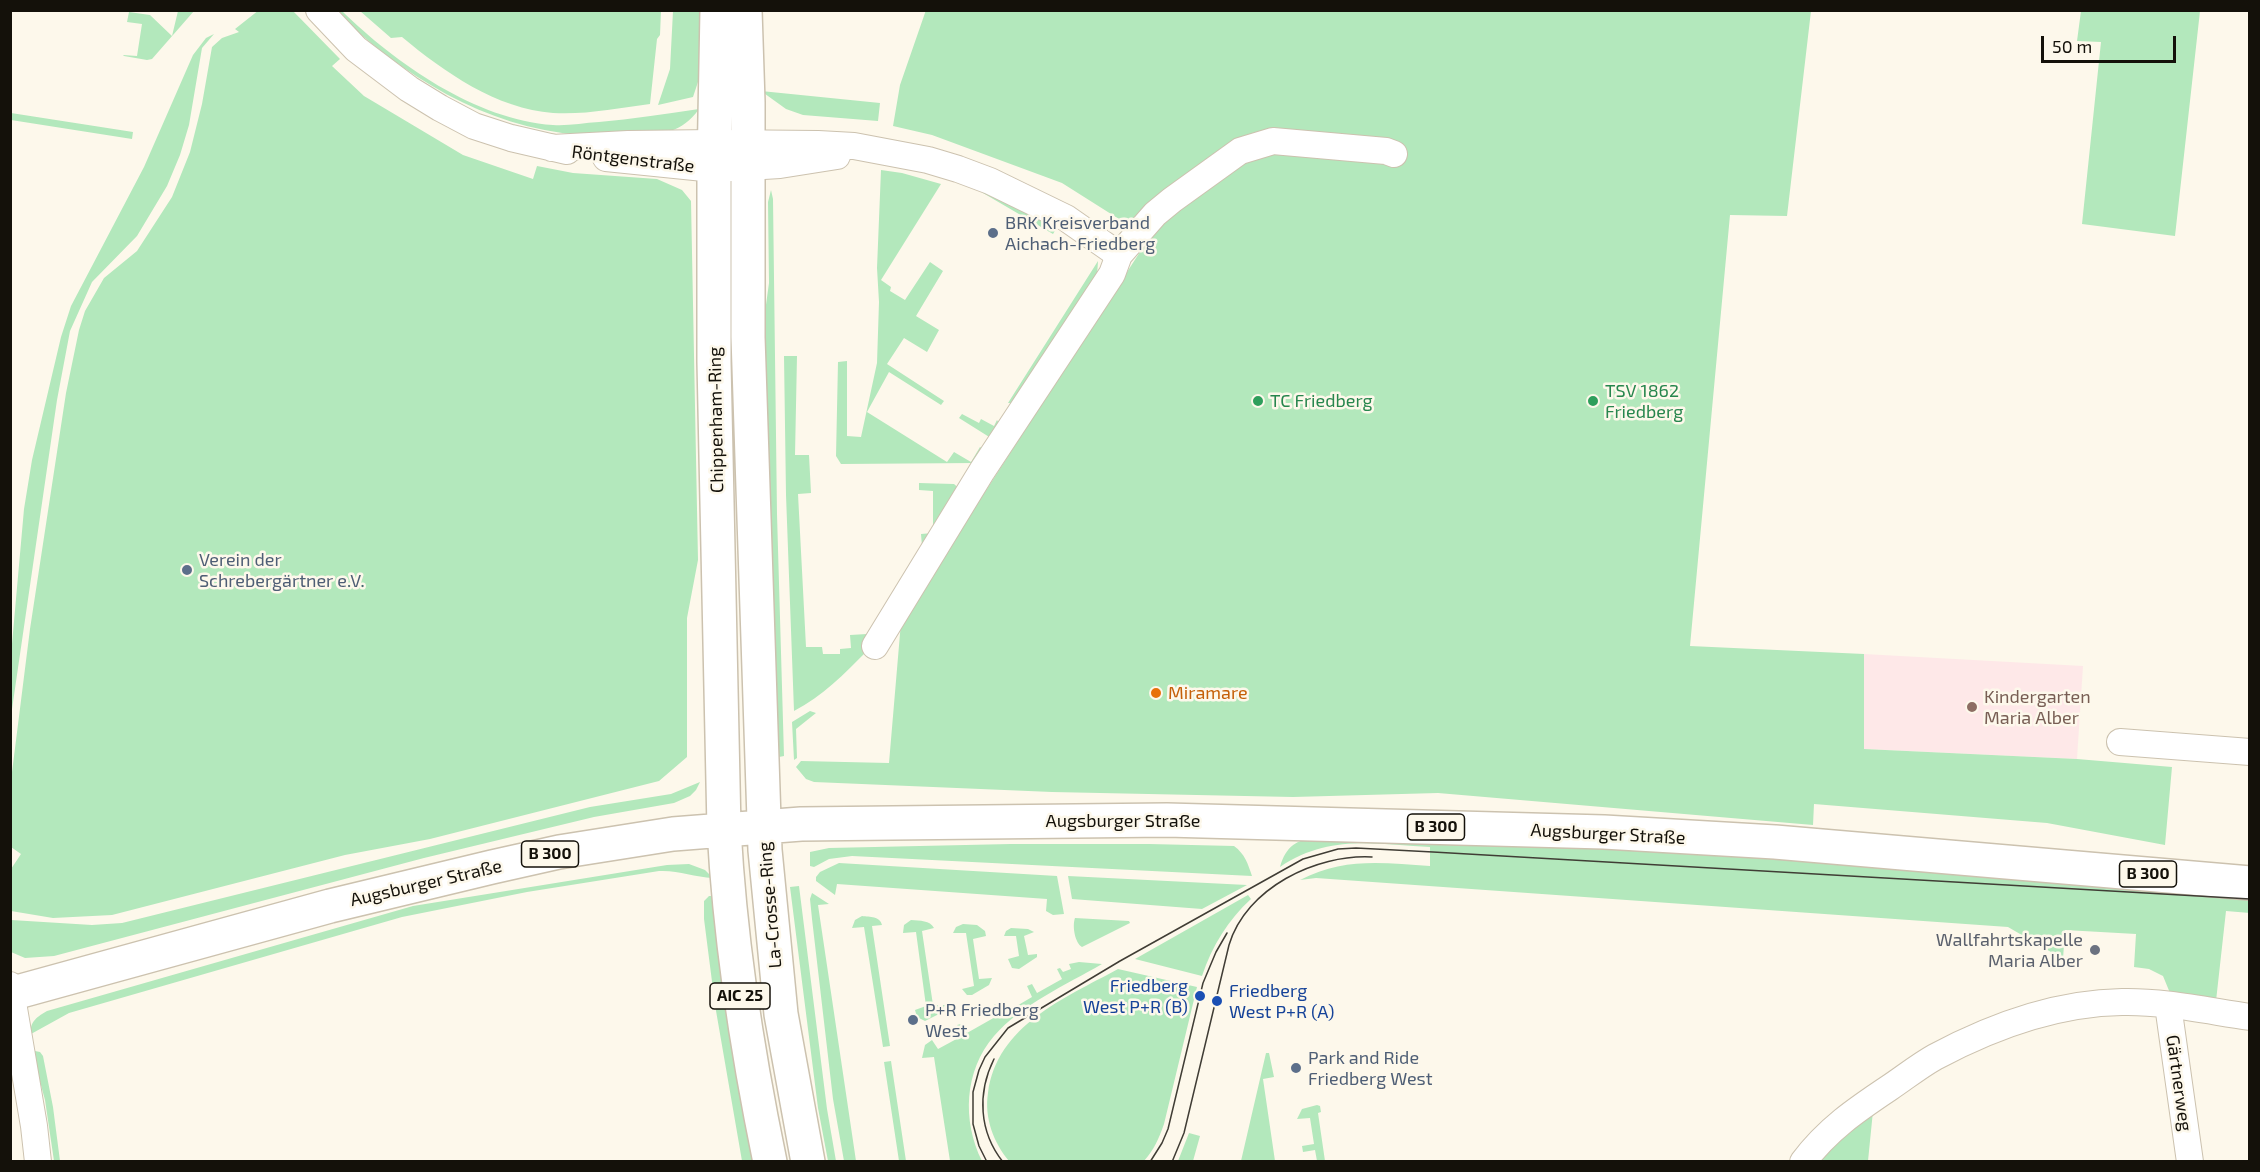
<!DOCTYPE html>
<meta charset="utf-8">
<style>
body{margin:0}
#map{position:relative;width:2260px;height:1172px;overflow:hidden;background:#fdf8eb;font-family:"Exo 2",sans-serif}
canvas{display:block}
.frame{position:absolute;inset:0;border:12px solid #14110a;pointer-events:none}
.scale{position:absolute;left:2041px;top:36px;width:135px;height:27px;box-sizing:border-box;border:3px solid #14110a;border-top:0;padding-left:8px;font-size:18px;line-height:21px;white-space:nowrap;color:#14110a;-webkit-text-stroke:4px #fdf8eb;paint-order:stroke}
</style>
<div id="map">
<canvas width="2260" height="1172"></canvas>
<div class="frame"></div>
<div class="scale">50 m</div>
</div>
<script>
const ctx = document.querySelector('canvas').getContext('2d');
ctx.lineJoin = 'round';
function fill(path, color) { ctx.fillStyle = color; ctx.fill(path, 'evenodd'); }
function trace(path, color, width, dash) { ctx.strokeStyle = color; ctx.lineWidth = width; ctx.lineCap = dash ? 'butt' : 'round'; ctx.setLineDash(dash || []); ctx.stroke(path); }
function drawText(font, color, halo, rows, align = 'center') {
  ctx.font = font + ' "Exo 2",sans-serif'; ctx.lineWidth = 5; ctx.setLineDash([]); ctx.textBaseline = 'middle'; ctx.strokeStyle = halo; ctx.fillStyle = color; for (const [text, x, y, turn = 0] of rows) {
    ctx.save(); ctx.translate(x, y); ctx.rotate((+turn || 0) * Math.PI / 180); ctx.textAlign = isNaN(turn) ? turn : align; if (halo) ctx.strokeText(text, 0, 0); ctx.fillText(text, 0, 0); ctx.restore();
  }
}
fill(new Path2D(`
 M1864,654L2083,666L2077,759L1864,749Z`), '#fee8e8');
fill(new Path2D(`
 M259,10L293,11L340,59L332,66L364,96L463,155L533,179L537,166L573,173L657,179L682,190L691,201L698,560L687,618V757L659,781L430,839L345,855L112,915L53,918L11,911V869L21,854L11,847V780L30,629L66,393L79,330L85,311L104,278L137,251L172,197L190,152L202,104L212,47L222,38L239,32L235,29Z
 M926,10L1811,11L1787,216L1730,215L1690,646L1864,654V749L2077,759L2172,767L2165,845L2047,823L1814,804L1813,825L1438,793L1293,797L1052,792L814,782L806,779L796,767L801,761L889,763L901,622L1149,238L1062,183L932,135L893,126L900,85Z
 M178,11H194L152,59L147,60L124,56L123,55L137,56L142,24L127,22L129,12L150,15L172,36Z
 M335,11H342C395,63 476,120 553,125C568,126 583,123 599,122C632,119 665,114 699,109C681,134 663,133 635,136C616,139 598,137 580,135C484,127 403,76 335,11Z
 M360,11H661L660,35L657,39L650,104C618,108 585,115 553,113C497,109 444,72 402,37L391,38Z
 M673,11H701L699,79L693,97L658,105L670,69Z
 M2081,11H2200L2175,236L2082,224L2101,42L2077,41Z
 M214,34L202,48L189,125L180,155L167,186L137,236L92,282L70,331L57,400L11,716V655L24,509L32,460L61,337L71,306L144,167L193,55L206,38Z
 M761,91L880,103L878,121L803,115L786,109Z
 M11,113L133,132L132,139L11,120Z
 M881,170L902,173L941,184L881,280L891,287L890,291L905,300L930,262L943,271L916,316L939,330L927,352L904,338L887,364L944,401L941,405L889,372L867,412L947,462L954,452L971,462L980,447L987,451L975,463L841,464L836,456L838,362L847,361V436L861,437L877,363L879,302L877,268Z
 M985,189L1060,223L1053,234L983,193Z
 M771,190L773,199L777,514L784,756L774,758L773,555L765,528L761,341L769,283L768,202Z
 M1098,261L1097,276L1011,403H1008Z
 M784,356H797L795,455H809L811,493L798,494L806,647H822L823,654H840V649L851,648L850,635L867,634V651C844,674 823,696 794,711L786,495Z
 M962,414L979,423L981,419L994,426L997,420L1000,425L994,440L959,418Z
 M919,483L954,484L962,491C961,502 944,536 935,542C932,545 926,546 922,546L921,534L933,533V491L919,490Z
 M810,711L816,713L796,729L797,758L794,760L792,722Z
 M700,782L696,790L690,796L674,803L594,817L424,858L54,956L25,958L11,952V920L92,925L122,923L590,807L671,794Z
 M1317,838L1749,855L2249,893L2250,913L2226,911L2216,1001L2170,993L2163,976L2149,969L2134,967L2136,934L2065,930L2063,959L2008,927L1316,878L1300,880C1344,857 1383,863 1430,866V847C1376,844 1328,834 1280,867C1286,846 1297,839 1317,838Z
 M1011,844H1149L1234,846C1245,854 1248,864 1252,876L852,856L829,859L814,867L810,866V852L829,848Z
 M839,863L1057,876L1064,914L1053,915L1046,911L1047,899L837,884L835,895L816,881V877L820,872Z
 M689,864L705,870L713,878C694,877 678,870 659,871L527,892L402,917L69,1013L31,1034C29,1022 38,1016 47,1011L413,906L667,865Z
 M1068,876L1247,885L1202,909L1072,899Z
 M799,886L827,1109L836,1161H828L818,1108L790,887Z
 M812,893L829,904L818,905L856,1161H844L833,1099L812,919L810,899Z
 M1248,895L1251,899C1228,920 1212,946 1202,976L1135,959Z
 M709,896H716L756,1161H742L715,1005L704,919V901Z
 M862,916C870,917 880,916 882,925L872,926L890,1046L883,1047L864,927L852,928L855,920Z
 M1075,918L1129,921L1130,923L1082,947C1075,943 1072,926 1075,918Z
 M911,920C920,921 930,920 934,928L922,931L933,1005H945L941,1013L925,1021L917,1017L915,1010L926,1006L916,932L903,933L904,925Z
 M963,924L977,925L985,931L986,936L973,939L979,979L992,978L989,985L972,995H967L962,989L974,986L966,933H953L956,927Z
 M1011,928L1028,929L1034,932L1024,936L1028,955L1037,954V957L1019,969L1012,968L1008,959L1019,956L1016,936H1004L1006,931Z
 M1079,962L1102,964C1066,985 1022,1004 994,1036C964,1071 962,1121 982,1161H950L934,1057L922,1058L925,1045L932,1040L938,1049L962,1036L957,1025L961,1024L967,1033L997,1016L992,1008L995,1004L1003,1014L1032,997L1027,986L1032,984L1037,993L1062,979L1057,969L1060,968L1063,972L1071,969L1069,964Z
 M1118,969L1197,987L1164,1124C1159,1138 1154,1150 1144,1161H1009C994,1143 984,1118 988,1093C997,1025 1065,998 1118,969Z
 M35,1051L40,1052L43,1056L53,1107L60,1161H54L45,1100L32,1052Z
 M1266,1053H1269L1274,1077L1263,1079L1275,1161H1241Z
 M891,1061L906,1161H899L884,1062Z
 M1317,1105L1320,1106L1321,1112L1318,1113L1325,1161H1317L1315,1150L1303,1152L1302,1146L1314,1144L1310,1118L1297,1119L1302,1109Z
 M1873,1111L1868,1161L1816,1162Z
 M1189,1133L1200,1136L1193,1161H1178Z`), '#b3e8bc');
const minor = new Path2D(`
 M319,10L356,49L409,89L440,108L474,126L511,138L567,151
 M552,148L628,144L714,143L818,144L854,146L928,160L958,169L990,181L1066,218L1119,255L1155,214L1172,200L1240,151L1273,141L1386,151L1394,154
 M606,158L714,169L780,165L837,156
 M875,646L982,471L1112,274L1119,255
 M2120,742L2250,752
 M10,985L34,1126L38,1162
 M2168,1005L2190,1162
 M1803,1162C1828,1129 1856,1110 1889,1088C1904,1078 1919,1066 1935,1057C1991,1027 2057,1003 2122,1002C2164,1001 2208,1011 2250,1017`);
const major = new Path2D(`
 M717,10L714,169V362L724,829C730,942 747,1051 770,1162
 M745,10L748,102V337L765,850L781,1014L808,1162
 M10,994L330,906L492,867L559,852L673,834L801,824L1167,820L1604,832L1775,842L2250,883`);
trace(minor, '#ccc2af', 28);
trace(major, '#ccc2af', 36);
trace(minor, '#fff', 26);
trace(major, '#fff', 33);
trace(new Path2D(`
 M994,1059C977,1093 979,1132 1003,1162
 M987,1162L979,1146L973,1124V1092L979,1070L985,1057L1008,1028L1120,961L1303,859L1338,849L1356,848L1433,852L2250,899
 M1150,1162L1162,1143L1168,1129L1203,983L1216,952L1227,933
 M1172,1162L1184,1133L1229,945C1246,888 1316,854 1372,857`), '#403d35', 1.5);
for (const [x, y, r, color] of [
 [993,233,6,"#5c6f8a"],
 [1258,401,6,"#2e9e5b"],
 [1593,401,6,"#2e9e5b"],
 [187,570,6,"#5c6f8a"],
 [1156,693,6,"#e8710a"],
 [1972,707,6,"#8d6e63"],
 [2095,950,6,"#6b7280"],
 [1200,996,6,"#1a4fb4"],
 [1217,1001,6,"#1a4fb4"],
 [913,1020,6,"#5c6f8a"],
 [1296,1068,6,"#5c6f8a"]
]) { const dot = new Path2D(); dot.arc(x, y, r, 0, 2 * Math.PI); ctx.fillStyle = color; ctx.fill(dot); trace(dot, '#fdf8eb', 2); }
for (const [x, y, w] of [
 [1436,827,57],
 [550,854,57],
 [2148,874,57],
 [740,996,60]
]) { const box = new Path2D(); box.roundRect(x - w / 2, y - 13, w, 26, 4.5); ctx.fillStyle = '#fdf8eb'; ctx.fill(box); trace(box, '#14110a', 1.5); }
drawText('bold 16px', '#14110a', null, [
 ["B 300",1436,827],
 ["B 300",550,854],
 ["B 300",2148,874],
 ["AIC 25",740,996]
]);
drawText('18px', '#14110a', '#fdf8eb', [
 ["Röntgenstraße",633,159,7],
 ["Chippenham-Ring",716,420,-91],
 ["Augsburger Straße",1123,821],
 ["Augsburger Straße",1608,834,3],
 ["Augsburger Straße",426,883,-13],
 ["La-Crosse-Ring",770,905,-95],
 ["Gärtnerweg",2179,1083,82]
]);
drawText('18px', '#4e5e75', '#fdf8eb', [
 ["BRK Kreisverband",1005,223],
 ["Aichach-Friedberg",1005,244],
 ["Verein der",199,560],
 ["Schrebergärtner e.V.",199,581],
 ["P+R Friedberg",925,1010],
 ["West",925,1031],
 ["Park and Ride",1308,1058],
 ["Friedberg West",1308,1079]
], 'left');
drawText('18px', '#27864d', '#fdf8eb', [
 ["TSV 1862",1605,391],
 ["Friedberg",1605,412],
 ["TC Friedberg",1270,401]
], 'left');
drawText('18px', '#c56008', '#fdf8eb', [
 ["Miramare",1168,693]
], 'left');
drawText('18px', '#785e54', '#fdf8eb', [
 ["Kindergarten",1984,697],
 ["Maria Alber",1984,718]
], 'left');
drawText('18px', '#5b616d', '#fdf8eb', [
 ["Wallfahrtskapelle",2083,940],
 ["Maria Alber",2083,961]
], 'right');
drawText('18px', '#164399', '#fdf8eb', [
 ["Friedberg",1188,986],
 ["West P+R (B)",1188,1007],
 ["Friedberg",1229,991,"left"],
 ["West P+R (A)",1229,1012,"left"]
], 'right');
</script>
